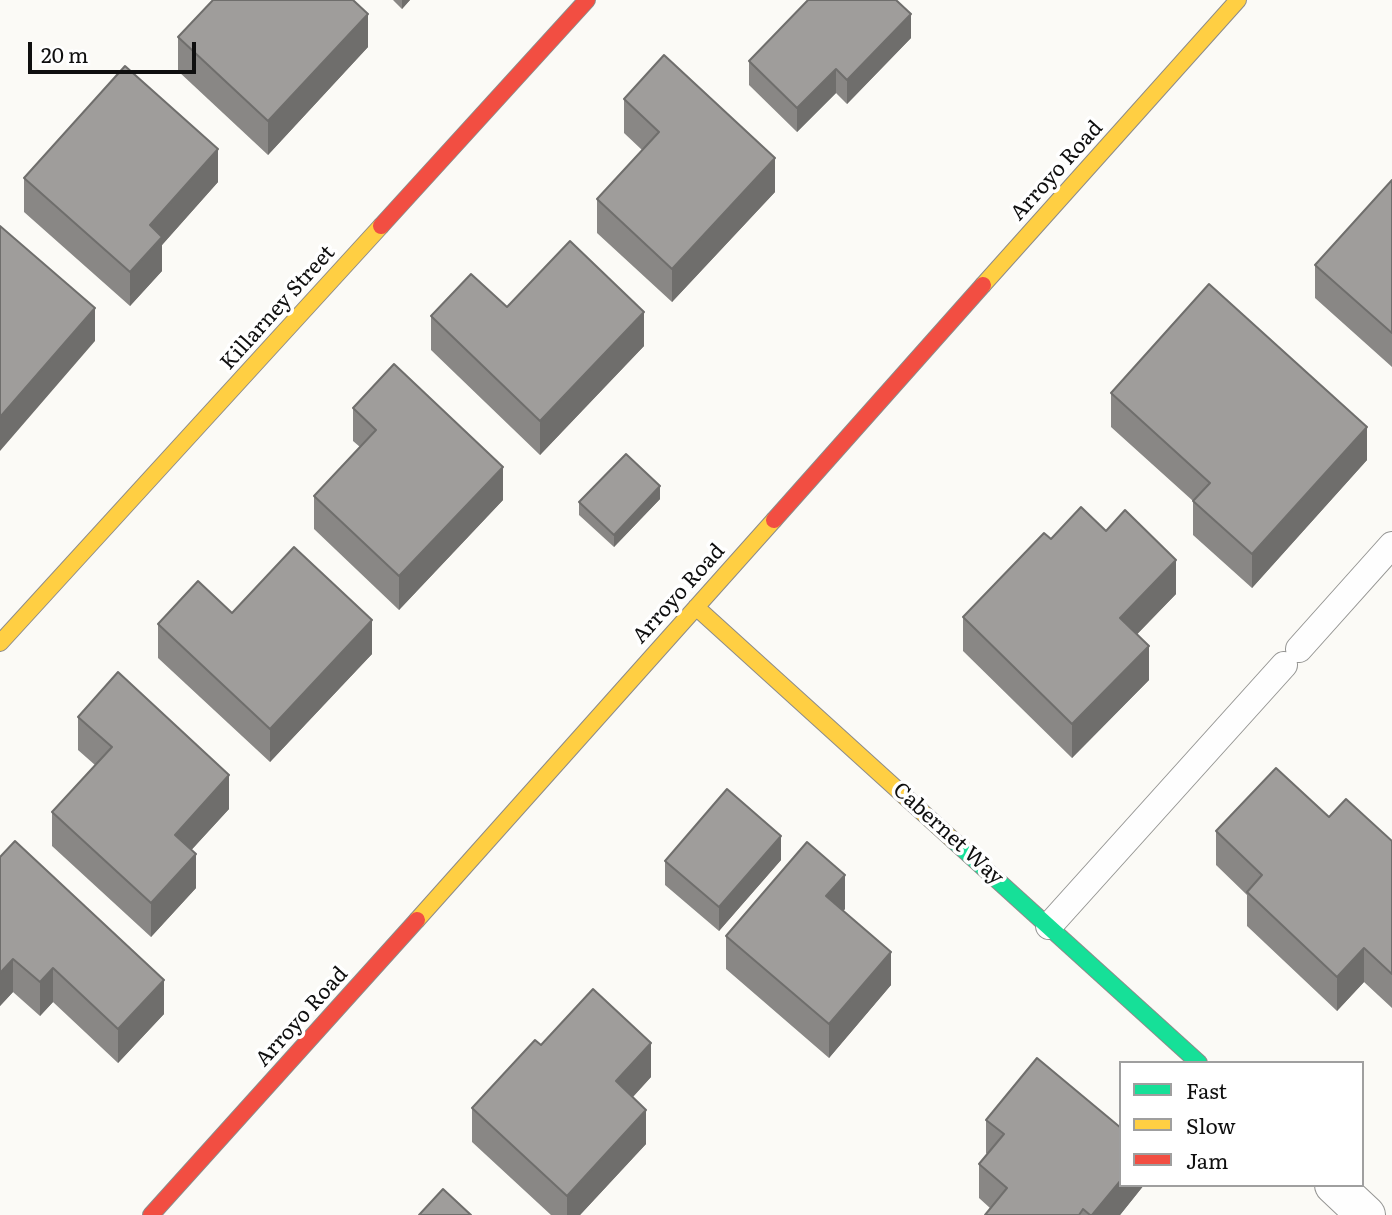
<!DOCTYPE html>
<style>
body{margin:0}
#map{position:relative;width:1392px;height:1215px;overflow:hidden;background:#fbfaf6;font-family:Literata,serif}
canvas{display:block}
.legend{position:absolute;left:1119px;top:1061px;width:245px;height:126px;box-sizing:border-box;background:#fff;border:2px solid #9f9f9f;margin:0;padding:9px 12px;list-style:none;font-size:21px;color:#0f0f0f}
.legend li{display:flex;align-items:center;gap:14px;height:35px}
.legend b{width:35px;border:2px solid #9f9f9f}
.scale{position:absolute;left:28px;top:42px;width:168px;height:32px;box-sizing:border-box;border:4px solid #0f0f0f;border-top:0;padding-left:9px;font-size:21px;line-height:24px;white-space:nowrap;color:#0f0f0f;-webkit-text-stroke:5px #fff;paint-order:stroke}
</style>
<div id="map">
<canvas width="1392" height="1215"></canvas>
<ul class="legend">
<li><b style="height:9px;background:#16e098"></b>Fast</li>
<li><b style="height:9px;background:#ffcf43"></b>Slow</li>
<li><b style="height:9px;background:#f24e42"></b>Jam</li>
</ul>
<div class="scale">20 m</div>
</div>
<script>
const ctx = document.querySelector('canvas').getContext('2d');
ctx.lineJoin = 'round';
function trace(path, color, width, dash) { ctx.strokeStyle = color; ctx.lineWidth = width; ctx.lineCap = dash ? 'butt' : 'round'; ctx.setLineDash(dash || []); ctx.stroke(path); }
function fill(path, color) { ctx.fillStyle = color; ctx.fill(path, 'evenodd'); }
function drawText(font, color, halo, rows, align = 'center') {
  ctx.font = font + ' Literata,serif'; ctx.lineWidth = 7; ctx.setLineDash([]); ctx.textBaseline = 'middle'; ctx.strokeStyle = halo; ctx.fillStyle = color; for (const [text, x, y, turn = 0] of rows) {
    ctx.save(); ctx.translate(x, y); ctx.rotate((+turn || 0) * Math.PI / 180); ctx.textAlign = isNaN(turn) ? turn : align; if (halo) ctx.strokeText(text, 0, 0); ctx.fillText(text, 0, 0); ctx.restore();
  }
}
const lane = new Path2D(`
 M1299,649L1392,545
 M1049,926L1284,665`);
const street = new Path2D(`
 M1334,1185L1366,1215`);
const fast = new Path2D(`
 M954,841L1199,1063`);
const slow = new Path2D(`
 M983,285L1238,0
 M696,607L954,841
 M0,643L381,226
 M417,920L774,520`);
const jam = new Path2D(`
 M381,226L587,0
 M774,520L983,285
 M151,1215L417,920`);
trace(lane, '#959593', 28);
trace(street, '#959593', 40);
trace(fast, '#8c8b8a', 18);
trace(slow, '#8c8b8a', 18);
trace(jam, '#8c8b8a', 18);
trace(lane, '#fefefe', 26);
trace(street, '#fefefe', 38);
trace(fast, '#16e098', 16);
trace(slow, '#ffcf43', 16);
trace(jam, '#f24e42', 16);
fill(new Path2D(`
 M393,0H410L402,9Z
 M178,37L368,47L268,155L178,71Z
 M911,38L847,104L836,93L797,132L749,85V61Z
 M624,99L775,192L672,302L597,233V199L642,150L624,133Z
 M24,178L218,182L162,245V271L130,306L24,212Z
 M1392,180V367L1315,298V265Z
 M507,307L644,346L540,455L431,350V316Z
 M1111,393L1367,460L1252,588L1193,535V501L1111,427Z
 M353,408L503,500L399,610L314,529V496L360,447L353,441Z
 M660,499L614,547L579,515V502Z
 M1106,531L1176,594L1137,634L1149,680L1072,758L963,651V617L1051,539Z
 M232,613L372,654L270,762L158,658V624Z
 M78,717L229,809L191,850L196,888L151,937L52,846V812L95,765L78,750Z
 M1329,817L1392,841V1008L1364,982L1337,1011L1247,926V895L1216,865V831Z
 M0,857L164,1014L118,1063L53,1002L40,1016L13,992L0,1006Z
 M781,860L719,931L665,885V861Z
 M845,909L843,911L891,985L829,1058L726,969V936Z
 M541,1045L651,1077L633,1097L646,1144L580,1215H551L472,1142V1108Z
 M986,1120L1121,1185H1144L1120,1215H985L990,1208L979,1198V1164L987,1154L986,1153Z`), '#898785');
fill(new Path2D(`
 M402,0H410L402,9Z
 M368,14V47L268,155V121Z
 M911,14V38L847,104V80Z
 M836,69V93L797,132V108Z
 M218,149V182L162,245V271L130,306V272L150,225Z
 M775,158V192L672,302V269Z
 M95,308V341L0,451V417Z
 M644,312V346L540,455V421Z
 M1367,427V460L1252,588V554Z
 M503,467V500L399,610V576Z
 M660,486V499L614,547V535Z
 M1176,560V594L1120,652V618Z
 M372,620V654L270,762V729Z
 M1149,646V680L1072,758V724Z
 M229,775V809L175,868V835Z
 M781,836V860L719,931V907Z
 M196,854V888L151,937V903Z
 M845,875V909L826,930V896Z
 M1364,948V982L1337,1011V977Z
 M891,952V985L829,1058V1024Z
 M13,959V992L0,1006V973Z
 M53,968V1002L40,1016V982Z
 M164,980V1014L118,1063V1029Z
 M651,1043V1077L616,1115V1081Z
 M646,1110V1144L580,1215H567V1196Z
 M1121,1180V1185H1144L1120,1215H1092Z`), '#6f6e6c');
const building = new Path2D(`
 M213,0H353L368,14L268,121L178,37Z
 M808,0H896L911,14L847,80L836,69L797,108L749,61Z
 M664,55L775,158L672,269L597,199L659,132L624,99Z
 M125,66L218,149L150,225L162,237L130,272L24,178Z
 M1392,180V333L1315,265Z
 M0,226L95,308L0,417Z
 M570,241L644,312L540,421L431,316L471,274L507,307Z
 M1209,284L1367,427L1252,554L1193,501L1210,483L1111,393Z
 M394,364L503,467L399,576L314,496L376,430L353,408Z
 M626,454L660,486L614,535L579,502Z
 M1081,507L1106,531L1125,510L1176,560L1120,618L1149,646L1072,724L963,617L1044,533L1051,539Z
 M294,547L372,620L270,729L158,624L198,581L232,613Z
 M118,672L229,775L175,835L196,854L151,903L52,812L112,747L78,717Z
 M1276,768L1329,817L1346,799L1392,841V974L1364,948L1337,977L1247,892L1262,875L1216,831Z
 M727,789L781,836L719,907L665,861Z
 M15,841L164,980L118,1029L53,968L40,982L13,959L0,973V857Z
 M807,842L845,875L826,896L891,952L829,1024L726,936Z
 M593,989L651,1043L616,1081L646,1110L567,1196L472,1108L535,1040L541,1045Z
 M1037,1058L1121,1128V1180L1092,1215H1090L1083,1209L1079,1215H985L1007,1188L979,1164L1004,1134L986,1120Z
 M443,1189L471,1215H419Z`);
fill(building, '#9f9d9b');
trace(building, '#6f6e6c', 2);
drawText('21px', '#0f0f0f', '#fff', [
 ["Arroyo Road",1057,171,-48],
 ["Killarney Street",278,308,-48],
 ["Arroyo Road",679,594,-48],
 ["Cabernet Way",948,834,42],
 ["Arroyo Road",302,1017,-48]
]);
</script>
